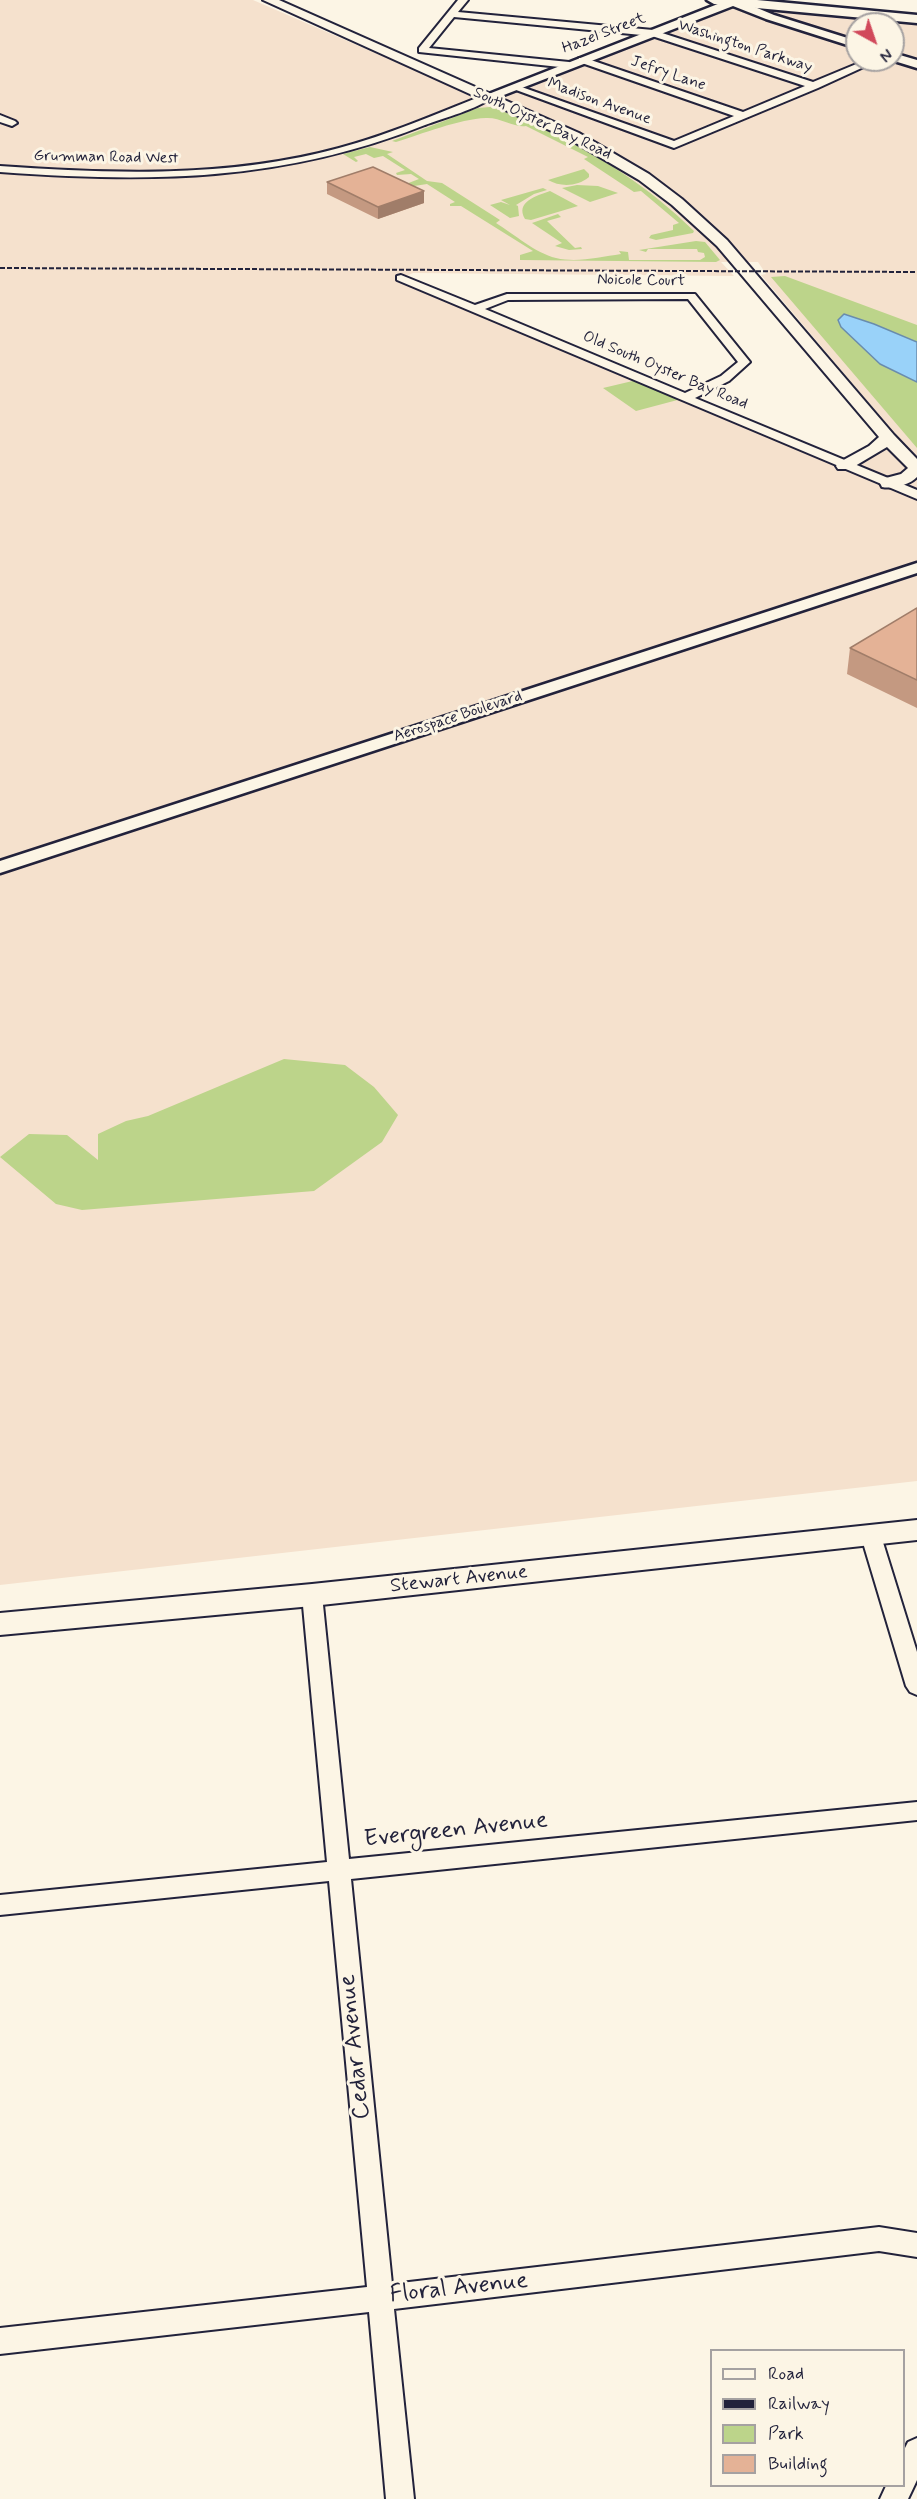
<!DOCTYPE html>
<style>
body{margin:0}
#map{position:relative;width:917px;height:2499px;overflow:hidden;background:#fcf5e5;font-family:Mynerve,sans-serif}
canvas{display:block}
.legend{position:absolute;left:710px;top:2349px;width:195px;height:138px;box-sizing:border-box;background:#fcf5e5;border:2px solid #a5a1a1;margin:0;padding:8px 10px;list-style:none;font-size:18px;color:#22223b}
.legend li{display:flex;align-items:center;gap:12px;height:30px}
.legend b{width:30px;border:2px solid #a5a1a1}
.north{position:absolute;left:845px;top:12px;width:60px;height:60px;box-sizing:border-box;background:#fcf5e5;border:2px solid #a5a1a1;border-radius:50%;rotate:140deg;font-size:16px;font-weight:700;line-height:24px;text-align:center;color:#22223b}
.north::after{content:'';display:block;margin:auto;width:21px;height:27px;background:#d1495b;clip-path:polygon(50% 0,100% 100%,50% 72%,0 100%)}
</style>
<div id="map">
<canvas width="917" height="2499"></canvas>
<ul class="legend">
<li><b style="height:8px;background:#fcf5e5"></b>Road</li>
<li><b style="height:8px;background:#22223b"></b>Railway</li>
<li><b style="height:16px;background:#bcd48a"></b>Park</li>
<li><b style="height:16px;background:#e4b296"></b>Building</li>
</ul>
<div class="north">N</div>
</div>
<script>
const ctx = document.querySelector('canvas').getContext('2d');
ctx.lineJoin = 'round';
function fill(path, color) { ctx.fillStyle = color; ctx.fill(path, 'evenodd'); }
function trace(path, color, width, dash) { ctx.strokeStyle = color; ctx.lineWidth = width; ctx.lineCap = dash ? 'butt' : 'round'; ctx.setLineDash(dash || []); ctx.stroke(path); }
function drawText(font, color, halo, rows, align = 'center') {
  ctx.font = font + ' Mynerve,sans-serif'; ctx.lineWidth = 6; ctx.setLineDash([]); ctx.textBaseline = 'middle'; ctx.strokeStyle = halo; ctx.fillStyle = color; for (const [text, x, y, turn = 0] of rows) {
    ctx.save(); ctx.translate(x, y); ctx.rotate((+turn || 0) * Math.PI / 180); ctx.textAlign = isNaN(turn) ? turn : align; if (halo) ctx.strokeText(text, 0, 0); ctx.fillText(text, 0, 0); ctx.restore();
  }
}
fill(new Path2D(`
 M0,0H253L488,102L736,7L917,23V1481L0,1585ZM857,24H893V60H857ZM721,262H758L766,274L761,275L894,433L841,461L404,277L413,273L734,276Z`), '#f5e1cd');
fill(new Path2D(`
 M490,107C508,112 524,121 541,128C598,154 649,187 694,231L693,233L656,240L649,238L651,235L673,230V225L679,223L641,191L634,192L584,159L588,157L526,126C515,128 500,117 486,118C459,119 422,134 396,142L392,141L478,108Z
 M370,147L393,152L387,154L427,181L442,183L500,220L496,223C514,234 535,253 556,258C577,263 600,257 621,254L619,251L628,252L629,260H700L705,257L704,253L698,252L697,249H648L646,252L639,250L696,241L705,242L720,260L716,262L520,260V255L533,251L461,206H450V204L455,202L427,184L414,186L406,184L419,179L411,174L397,175L396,173L405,170L383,156L374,158L366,154L354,157L358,161L356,162L343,154Z
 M584,169L589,174V177C577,187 560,187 548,180Z
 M577,185L598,186L618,193L590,202L562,188Z
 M543,188L547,190L534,194L516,205L518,206L519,216L510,218L490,205L501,202L510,205L501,200Z
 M550,191L578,206L531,220L525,219C515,202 536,196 550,191Z
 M558,214L561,217L547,221L575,248L581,247L582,249L569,250L555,246L562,243L532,223Z
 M785,276L917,325V342L874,324L845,314L838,320L841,327L880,364L917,382V448L771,277Z
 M641,379L685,398L636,411L603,388Z
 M284,1059L345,1065L374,1087L398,1115L382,1142L314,1191L82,1210L56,1204L0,1157L29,1134L67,1135L98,1160V1134L126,1121L148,1116Z`), '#bcd48a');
const water = new Path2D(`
 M844,314L874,324L917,342V382L880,364L841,327L838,320Z`);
fill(water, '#99d2f9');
trace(water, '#698cad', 1.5);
const minor = new Path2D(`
 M458,0H468L458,12L653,30L813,82L866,60H879L818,88L674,148L508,87L516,85L674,141L734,116L579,62V58H585L743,112L805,86L652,36L454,17L429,48L569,62L574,65L569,68L419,52V48Z
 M484,95L492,97C478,109 444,118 425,125C282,182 151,183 0,172V166C113,174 228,178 339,148C388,135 436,114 484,95Z
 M0,115L15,121L17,123L12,126L0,122Z
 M401,275L475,305L507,294H695L750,362L729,381L695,398L917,490V499L397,280V276ZM688,299L738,362L721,376L685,393L485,309L508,300Z
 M871,1528L878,1531L881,1536L917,1652V1695L910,1692L906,1686L861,1536L864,1531Z
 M312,1587L319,1589L322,1595L349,1859L917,1802V1820L351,1879L392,2284L879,2227L917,2233V2257L879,2251L394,2309L414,2499H386L369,2312L0,2354V2328L367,2287L329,1881L0,1915V1895L327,1862L302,1595L305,1589Z
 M917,2438V2480L908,2499H880L886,2486H904V2450L908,2442Z`);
const tertiary = new Path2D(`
 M728,0H738L774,15L857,41V48L766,19L733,6L491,100L487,101L481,97Z
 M893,53L917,60V68L891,60H893Z
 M917,563V573L0,873V861Z`);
const secondary = new Path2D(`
 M263,0H279L579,133L649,174L682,199L727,240L894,435L917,459V477C910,485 892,489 882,487L880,483L882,479L901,474L908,468L887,447L850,469H838L836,466L838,463L869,446L879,437L717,246L672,205L639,180L569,139Z
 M917,1520V1540L312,1606L0,1635V1613L312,1584Z`);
const primary = new Path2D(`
 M707,0H757L917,15V23L714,4Z`);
trace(minor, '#22223b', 4);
trace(tertiary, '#22223b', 5);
trace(secondary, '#22223b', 4);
trace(primary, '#22223b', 5);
fill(minor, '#fcf5e5');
fill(tertiary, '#fcf5e5');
fill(secondary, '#fcf5e5');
fill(primary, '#fcf5e5');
trace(new Path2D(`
 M0,268L917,272`), '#22223b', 2, [5, 2]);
fill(new Path2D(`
 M327,182L424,191V203L378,219L327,194Z
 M917,608V708L847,674L850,648Z`), '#c49981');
fill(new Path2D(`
 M424,191V203L378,219V207Z`), '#a07d69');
const building = new Path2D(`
 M373,167L424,191L378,207L327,182Z
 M917,608V680L850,648Z`);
fill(building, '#e4b296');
trace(building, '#a07d69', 1.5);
drawText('16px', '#22223b', '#fcf5e5', [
 ["Hazel Street",604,34,-21],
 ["Washington Parkway",745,47,18],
 ["Jefry Lane",668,74,19],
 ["Madison Avenue",599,102,20],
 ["South Oyster Bay Road",542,124,25],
 ["Grumman Road West",106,158,1],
 ["Noicole Court",641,281,1],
 ["Old South Oyster Bay Road",665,371,23],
 ["Aerospace Boulevard",458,717,-18]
]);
drawText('20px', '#22223b', '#fcf5e5', [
 ["Stewart Avenue",459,1580,-6]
]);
drawText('24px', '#22223b', '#fcf5e5', [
 ["Evergreen Avenue",456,1831,-6],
 ["Cedar Avenue",356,2047,-96],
 ["Floral Avenue",459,2289,-6]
]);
</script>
